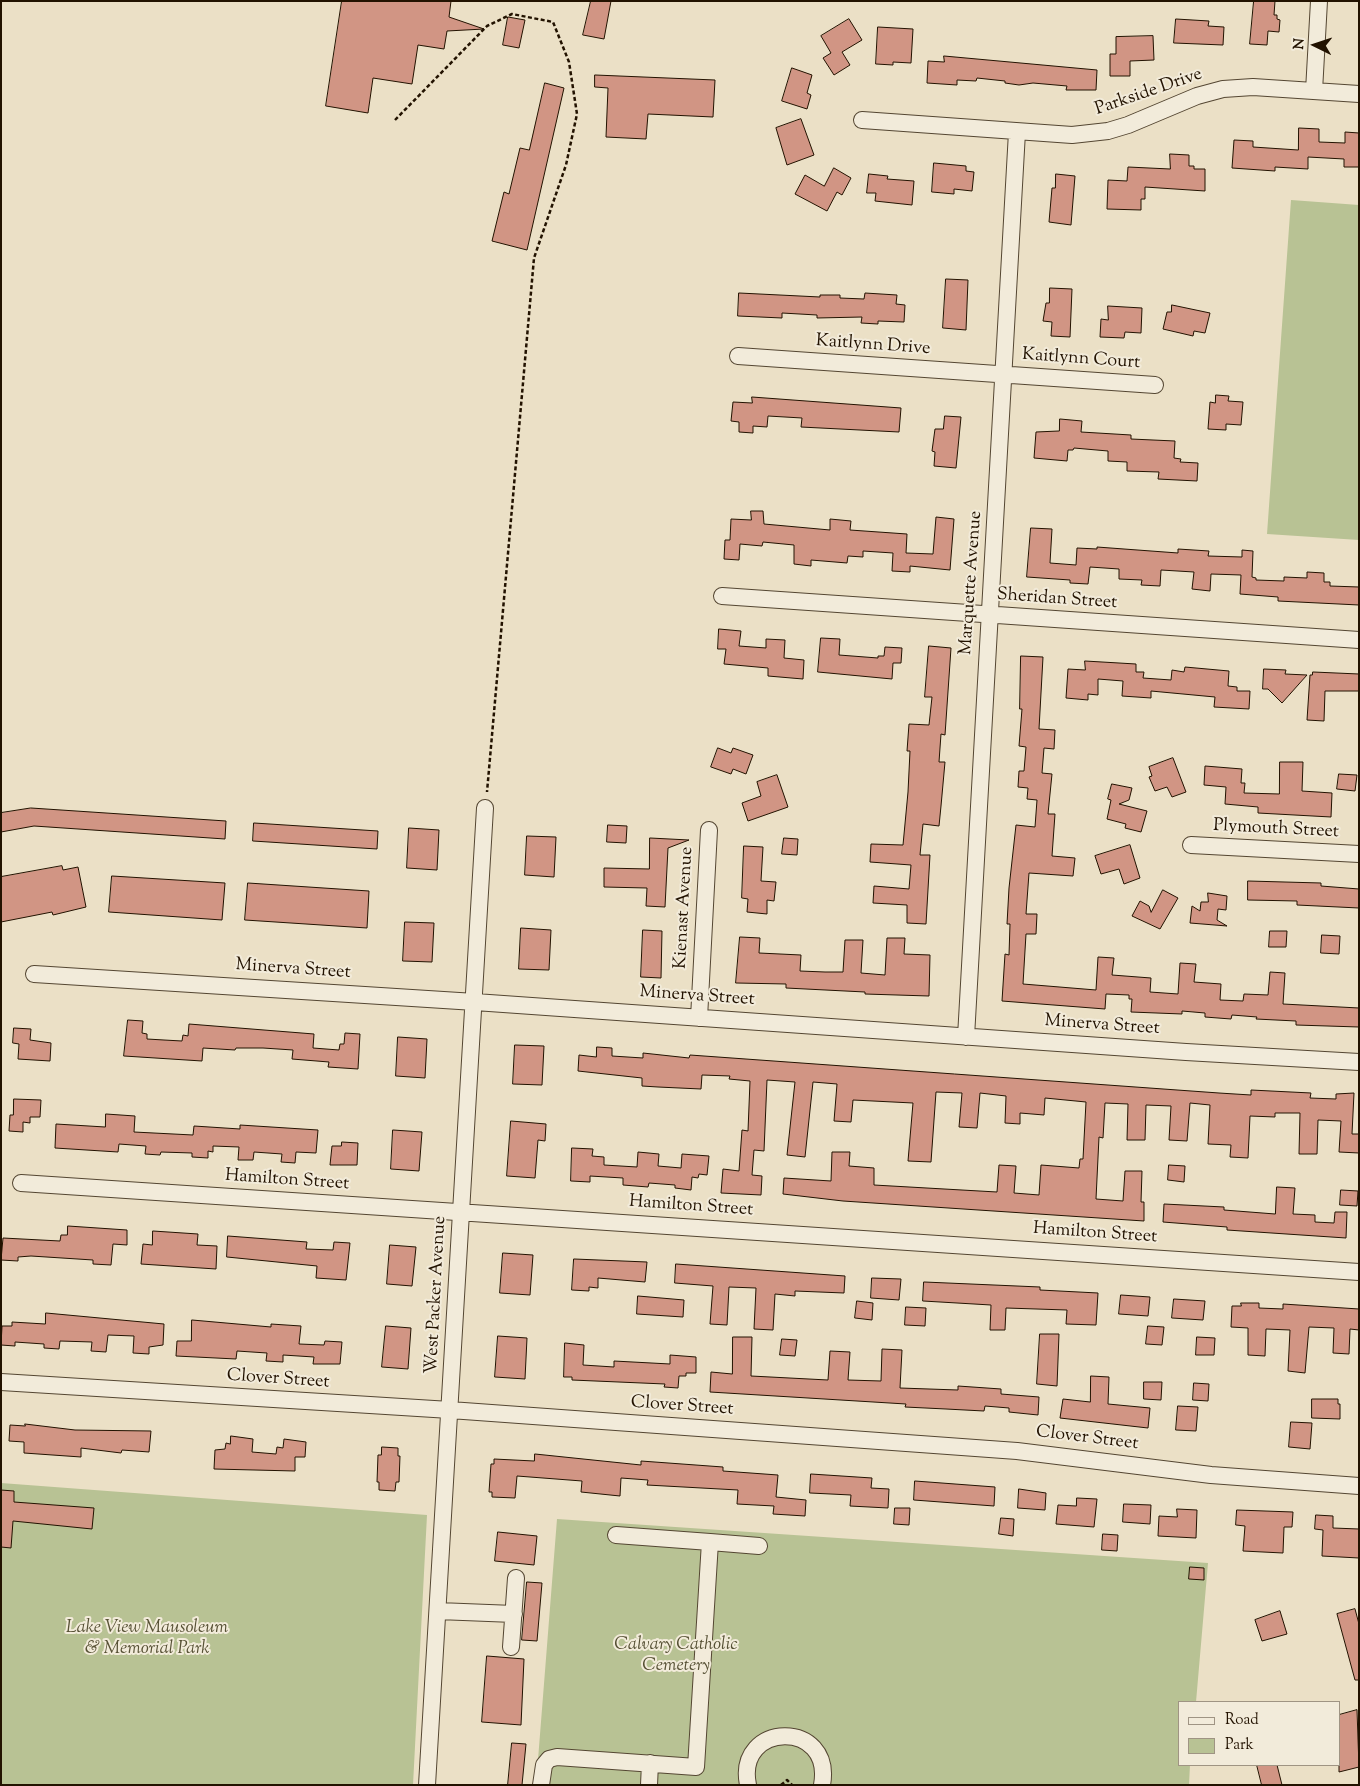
<!DOCTYPE html>
<style>
body{margin:0}
#map{position:relative;width:1360px;height:1786px;overflow:hidden;background:#ebe0c6;font-family:"Sorts Mill Goudy",serif}
canvas{display:block}
.frame{position:absolute;inset:0;border:2px solid #221200;pointer-events:none}
.legend{position:absolute;left:1178px;top:1701px;width:162px;height:65px;box-sizing:border-box;background:#f2ebda;border:1px solid #9f9483;margin:0;padding:6px 9px;list-style:none;font-size:15px;color:#221200}
.legend li{display:flex;align-items:center;gap:10px;height:25px}
.legend b{width:25px;border:1px solid #9f9483}
.north{position:absolute;left:1290px;top:20px;width:50px;height:50px;-webkit-text-stroke:4px #f2ebda;paint-order:stroke;rotate:274deg;font-size:14px;font-weight:700;line-height:20px;text-align:center;color:#221200}
.north::after{content:'';display:block;margin:auto;width:18px;height:22px;background:#221200;clip-path:polygon(50% 0,100% 100%,50% 72%,0 100%)}
</style>
<div id="map">
<canvas width="1360" height="1786"></canvas>
<div class="frame"></div>
<ul class="legend">
<li><b style="height:6px;background:#f2ebda"></b>Road</li>
<li><b style="height:14px;background:#b8c294"></b>Park</li>
</ul>
<div class="north">N</div>
</div>
<script>
const ctx = document.querySelector('canvas').getContext('2d');
ctx.lineJoin = 'round';
function fill(path, color) { ctx.fillStyle = color; ctx.fill(path, 'evenodd'); }
function trace(path, color, width, dash) { ctx.strokeStyle = color; ctx.lineWidth = width; ctx.lineCap = dash ? 'butt' : 'round'; ctx.setLineDash(dash || []); ctx.stroke(path); }
function drawText(font, color, halo, rows, align = 'center') {
  ctx.font = font + ' "Sorts Mill Goudy",serif'; ctx.lineWidth = 4; ctx.setLineDash([]); ctx.textBaseline = 'middle'; ctx.strokeStyle = halo; ctx.fillStyle = color; for (const [text, x, y, turn = 0] of rows) {
    ctx.save(); ctx.translate(x, y); ctx.rotate((+turn || 0) * Math.PI / 180); ctx.textAlign = isNaN(turn) ? turn : align; if (halo) ctx.strokeText(text, 0, 0); ctx.fillText(text, 0, 0); ctx.restore();
  }
}
fill(new Path2D(`
 M1291,200L1359,205V540L1267,534Z
 M1,1483L427,1515L413,1785H1Z
 M557,1519L1208,1563L1196,1702H1179V1765H1190L1189,1785H536Z`), '#b8c294');
const building = new Path2D(`
 M342,1H451L449,17L484,29L447,31L444,49L418,45L412,84L373,78L368,113L326,106Z
 M591,1H611L604,39L583,35Z
 M1254,1H1275L1274,15H1277V19L1280,20L1279,32L1268,31L1267,45L1250,44Z
 M508,17L525,20L519,48L503,45Z
 M849,19L862,40L842,52L850,65L834,75L823,58L831,53L821,36Z
 M1176,19L1209,21L1208,26L1224,27L1223,45L1174,43Z
 M878,27L913,29L911,63L893,62V65L876,64Z
 M1153,36L1154,60L1130,61V76H1110V54H1116V37Z
 M944,56L1097,70L1096,90H1066L1067,86L1033,83L1019,85L1005,83V81L977,78L976,81L957,80V85L927,83L928,61L944,62Z
 M792,68L812,75L807,93L811,95L807,109L782,101Z
 M595,75L715,80L713,117L648,114L646,139L606,137L608,88L595,87Z
 M545,83L564,88L527,250L492,241L504,192L509,194L520,148L529,150Z
 M801,119L814,155L787,165L776,128Z
 M1299,128L1319,129V142L1345,143V132L1359,133V167H1344V159L1308,157V169L1275,167V171L1232,168L1234,140L1253,141V147L1298,150Z
 M1170,154L1189,155V166H1194V169H1205V191L1145,187V199H1141V210L1107,209L1108,180L1127,181L1128,167L1170,169Z
 M934,163L966,166V171L974,172L972,191L954,189V194L932,192Z
 M834,168L851,178L842,195L837,192L827,211L795,194L805,175L824,186Z
 M869,174L888,176L887,179L914,181L912,205L875,201L876,193H867Z
 M1056,174L1075,176L1071,225L1049,222L1052,188H1055Z
 M946,279L968,280L966,330L943,328Z
 M1050,288L1072,289L1070,337L1051,336L1052,322L1043,321L1046,303H1049Z
 M739,293L820,297V295H840V298L864,299L865,293L897,295L896,304L905,305L904,322L878,321V324L861,323L862,317L817,318V315L782,313V318L738,316Z
 M1172,305L1210,313L1205,333L1194,331L1193,336L1163,329L1167,312H1171Z
 M1108,306L1142,308L1141,333L1125,332L1124,338L1100,337L1101,319L1108,320Z
 M1216,395L1229,396L1228,401L1243,402L1241,425L1226,424V430L1208,429L1210,402L1215,403Z
 M752,397L901,408L899,432L801,427L802,418L768,416L767,427L753,426V433L739,432V422L731,421L733,402L752,403Z
 M945,416L961,417L956,468L934,466L935,452L932,451L935,429H943Z
 M1060,419L1082,421L1081,432L1131,435V439L1175,441L1174,458L1181,459L1180,462L1198,463L1197,481L1158,479L1159,472L1127,471V462L1108,461V451L1074,448L1073,450H1068L1067,461L1034,458L1036,432L1059,431Z
 M751,511H763L764,524L830,530V519L851,521L850,530L907,534L906,553L933,554L936,517L954,519L950,570L910,566V572L892,571L893,553L863,551V557L848,556L847,563L811,560V566L794,564V545L763,542L762,546L740,544L739,560L724,559L725,540H730L731,519L751,520Z
 M1031,528L1052,529L1050,563L1076,565L1077,548L1097,549V547L1178,553V549L1209,551L1208,556L1242,557V550L1253,551L1252,577L1256,578V580L1284,581V577L1307,578V572L1324,573V582H1330V586L1359,587V605L1278,601V597L1240,594L1241,575L1211,574L1210,591L1192,589L1194,572L1161,570L1160,586L1141,585L1142,580L1119,579V569L1090,567L1088,584L1070,583V580L1027,577Z
 M719,629L741,631L739,646L766,648V639L785,640L784,658L804,660L803,679L768,676V668L724,664L726,649H718Z
 M821,638L840,639L839,655L878,658V656H884L885,647L902,648L901,663H893L892,679L818,672Z
 M929,646L951,648L945,735L941,734L939,762H945L941,806L939,826L923,824L920,855H930L926,924L907,923V905L873,903L874,886L909,889L911,865L870,862L871,844L903,845L908,792L910,751H907L909,724L929,725L932,697H925Z
 M1021,656L1043,657L1039,729L1055,730L1054,749L1044,748L1042,773L1052,774L1048,814H1055L1052,856L1075,858L1073,876L1029,873L1026,914H1037L1036,934H1026L1023,984L1096,990L1098,957L1114,958L1112,975L1151,978L1150,992L1178,994L1180,963L1196,964L1194,982L1221,984L1220,1000L1243,1001L1244,994L1268,995L1270,972L1285,973L1283,1004L1359,1008V1027L1296,1025V1021L1256,1019L1257,1017L1232,1015L1231,1019L1205,1017V1013L1182,1011V1014L1131,1012L1132,999H1129V995L1106,994L1105,1009L1002,1001L1005,954L1009,955L1010,924H1007L1009,888L1016,825L1035,827L1037,800L1027,799L1028,788L1018,787L1019,771H1024L1026,747L1019,746L1022,709H1020Z
 M1085,661L1136,664V672H1144L1143,678L1171,680L1172,670L1184,672L1185,667L1229,671L1228,686L1237,687V691H1250L1249,709L1214,707L1215,697L1151,691V698L1122,696L1123,681L1098,679V695L1088,694V700L1066,698L1068,669L1085,670Z
 M1264,669L1286,670L1285,674L1307,675L1282,703L1268,689H1263Z
 M1313,672L1359,674V691H1325L1324,721L1307,720L1310,675H1312Z
 M718,748L731,753L733,748L753,755L746,774L733,769L731,774L711,767Z
 M1173,758L1186,792L1172,797L1167,787L1155,791L1149,777L1152,776L1149,767Z
 M1280,762H1303L1302,791L1332,793L1331,817L1258,813V807L1225,804L1226,787L1204,785L1205,766L1242,769L1241,783H1245L1244,793L1279,794Z
 M1339,774L1357,775L1355,791L1337,789Z
 M777,775L788,807L748,821L742,803L761,796L757,782Z
 M1112,784L1132,788L1129,800L1119,804L1147,811L1141,832L1125,828L1126,824L1107,819L1111,800L1108,799Z
 M31,808L226,821L225,839L34,826L1,832V813Z
 M254,823L378,831L377,849L253,841Z
 M608,825L627,826L626,843L607,842Z
 M409,828L439,830L437,870L407,868Z
 M527,836L556,837L554,877L525,875Z
 M650,838L689,840L668,848L665,907L646,906L647,888L604,887V868L649,869Z
 M784,838L798,839L797,855L782,854Z
 M1130,845L1140,878L1124,884L1119,869L1101,874L1095,856Z
 M744,846L763,847L761,881L776,882L774,901L767,900V914L747,912L748,899L742,898Z
 M62,866L63,870L78,867L86,907L53,915L52,912L1,922V877Z
 M112,876L225,883L222,920L109,912Z
 M1248,881L1321,883V886L1359,889V908L1297,905V901L1248,900Z
 M248,883L369,891L367,928L245,920Z
 M1163,890L1178,898L1160,929L1132,916L1140,901L1149,906L1151,912Z
 M1208,893L1227,896L1226,910L1218,909L1217,920L1227,926L1190,923L1192,906L1200,911L1201,902H1208Z
 M405,922L434,923L432,962L403,961Z
 M521,928L551,930L549,970L519,969Z
 M643,930L662,931L661,978L641,977Z
 M1270,931H1287L1286,947H1269Z
 M1322,935L1340,936L1339,954L1321,953Z
 M740,937L760,938L759,953L801,955L800,971L825,972H843L845,940H863L861,973L885,975L887,938H905L904,954L930,955L929,996L865,994V992L786,988V984L736,983Z
 M128,1020L143,1021L142,1033L147,1034V1039L164,1040L182,1041L183,1035L188,1036L189,1024L314,1034L313,1048L339,1050L340,1044H344L345,1033L360,1034L358,1069L328,1067L329,1062L292,1059L293,1050L263,1048H236L235,1050L203,1048L202,1061L124,1056Z
 M14,1028L31,1029L30,1040L51,1043L50,1061L18,1059L19,1044L13,1043Z
 M398,1037L427,1039L425,1078L396,1076Z
 M515,1045L544,1046L542,1085L513,1084Z
 M597,1047L612,1048V1056L643,1058V1053L689,1058L690,1055L1219,1093L1251,1095V1090L1311,1093L1310,1098L1336,1099V1094L1354,1093L1352,1134H1359V1153L1339,1152L1341,1121L1318,1120L1317,1154H1299L1300,1113H1275V1117L1250,1116L1248,1158L1230,1157L1231,1145L1208,1144L1210,1105L1190,1103L1187,1141L1169,1140L1171,1106L1146,1105L1145,1140H1127L1128,1104L1105,1103L1103,1138L1099,1137L1096,1199L1123,1201L1125,1171H1142L1141,1202H1144V1221L843,1201L783,1194L784,1178L831,1181L832,1152H850L849,1166L874,1168V1185L997,1192L999,1165L1016,1166L1014,1193L1039,1195L1041,1165L1079,1168L1080,1159H1083L1086,1102L1045,1098L1044,1115L1020,1113V1124L1005,1123L1006,1096L980,1093L977,1128L959,1127L962,1093L936,1092L931,1162L908,1161L913,1103L853,1100L851,1122L834,1121L837,1084L813,1082L805,1157L787,1155L795,1082L767,1080L764,1151L754,1150L752,1175L762,1176L761,1195L721,1193L723,1169L739,1171L742,1130L748,1131L750,1081L729,1079L730,1076L702,1075L701,1089L658,1087L642,1086V1078L578,1071L579,1055L596,1057Z
 M14,1099L41,1100L40,1117H30V1123L23,1122V1132L9,1131L10,1115H13Z
 M106,1114L135,1116L134,1132L193,1135L194,1126L240,1129V1125L318,1130L316,1153L296,1152L295,1163L281,1162L282,1154L254,1152L253,1160H238L239,1147L213,1146V1152L208,1151V1158L192,1157V1153L161,1152L160,1155L145,1154L146,1146L119,1144L118,1152L55,1148L56,1124L105,1127Z
 M511,1121L546,1124L545,1141L538,1140L535,1178L507,1176Z
 M393,1130L422,1132L419,1171L391,1169Z
 M342,1142L358,1143L357,1165H330L332,1146H341Z
 M572,1148L593,1149L592,1156L604,1157V1165L637,1167L638,1152L659,1154L658,1166L681,1168L682,1154L709,1156L707,1175L699,1174L698,1178L692,1177L691,1190L675,1188V1185L649,1183L648,1187L623,1185V1178L590,1176V1182L571,1181Z
 M1169,1165L1185,1166L1184,1182L1168,1180Z
 M1277,1187L1295,1188L1293,1214L1315,1215V1222L1334,1223L1335,1212H1347L1346,1238L1227,1230V1227L1163,1222L1164,1204L1224,1207V1210L1275,1214Z
 M1341,1190L1358,1191L1357,1206L1340,1205Z
 M68,1226L127,1230V1245L113,1244L111,1265L93,1264V1260L31,1256L18,1257V1261L1,1260L3,1238L60,1241L61,1235H67Z
 M153,1231L198,1234L197,1245L217,1246L216,1269L141,1264L143,1244L152,1245Z
 M228,1236L307,1242L306,1249L333,1250L334,1242L350,1243L346,1280L316,1278L317,1266L227,1257Z
 M390,1245L416,1247L412,1286L387,1284Z
 M503,1253L533,1255L530,1295L500,1293Z
 M574,1259L647,1262L645,1282L598,1278V1288L589,1287V1291L572,1290Z
 M676,1264L845,1276L844,1293L795,1291V1296L775,1294L773,1330L754,1329L756,1288L729,1287L727,1325L710,1324L713,1286L675,1283Z
 M872,1278L901,1279L899,1300L871,1298Z
 M924,1282L1040,1287V1290L1098,1293L1096,1325L1066,1324L1067,1310L1006,1308L1005,1330H990L991,1305L923,1301Z
 M1121,1295L1150,1297L1148,1316L1119,1314Z
 M638,1296L684,1300L683,1317L637,1314Z
 M1174,1299L1205,1301L1203,1320L1172,1318Z
 M857,1301L873,1303L872,1320L855,1318Z
 M1241,1303H1259V1308L1283,1309V1304L1359,1309V1330L1350,1329L1349,1354L1333,1353L1334,1328L1309,1327L1305,1373L1288,1371L1290,1330L1266,1329L1265,1356L1248,1355V1328L1231,1327L1232,1306H1241Z
 M906,1307L926,1308L925,1326L905,1325Z
 M46,1313L164,1324L163,1345L149,1347V1354L133,1353L134,1336L108,1335L106,1352L91,1351L92,1342L60,1341L59,1349L44,1348V1344L15,1342V1346L1,1345L2,1326H12V1322L45,1324Z
 M192,1320L271,1327V1324L301,1326L299,1344L324,1345L325,1341L342,1342L340,1364H313L314,1357L283,1355V1362L266,1361L267,1353L237,1351L236,1359L176,1356L177,1341H191Z
 M386,1326L411,1328L408,1369L382,1367Z
 M1148,1326L1164,1327L1162,1345L1146,1344Z
 M1040,1334H1059L1057,1386L1037,1384Z
 M498,1336L527,1338L525,1379L495,1377Z
 M733,1337H752L751,1376L828,1380L830,1351L850,1352L848,1380L881,1381L882,1349L902,1350L900,1388L958,1390V1386L1001,1389V1394L1039,1397L1038,1415L1009,1412V1408L985,1406L984,1411L946,1409L905,1407L906,1404L710,1392L711,1372L732,1374Z
 M1197,1337L1215,1338L1214,1355H1196Z
 M782,1339L797,1340L795,1356L780,1355Z
 M565,1343L584,1345L583,1365L614,1367V1361L670,1364V1355L696,1357V1373H686V1376H679L678,1388L664,1387L665,1384L572,1380V1377H564Z
 M1091,1376L1109,1377L1108,1404L1150,1408L1148,1428L1060,1418L1063,1399L1090,1402Z
 M1144,1382H1162L1161,1400L1144,1399Z
 M1194,1383L1209,1384L1208,1401L1193,1400Z
 M1312,1399H1338V1404H1340V1419L1312,1418Z
 M1178,1406L1198,1407L1196,1431L1176,1430Z
 M1291,1422L1312,1423L1310,1449L1289,1447Z
 M25,1424L75,1430L151,1431L149,1452L122,1450L121,1453L81,1448V1457L24,1453V1442L9,1441L10,1425L25,1426Z
 M231,1436L253,1439L252,1452L276,1454L277,1447L283,1448L284,1439L306,1442L305,1457H295V1471L214,1469L215,1450L225,1449L226,1443L230,1444Z
 M382,1447L398,1448V1456H400L399,1482H396L395,1491L379,1490V1482H377L378,1455H381Z
 M535,1454L641,1465V1461L723,1467V1471L778,1475L776,1497L806,1500L805,1516L773,1514L774,1506L737,1504L738,1490L647,1485L648,1480L621,1478L620,1496L581,1492L582,1481L517,1476L515,1498L492,1497V1492H489L491,1464H494V1459L534,1461Z
 M811,1474L872,1478L871,1488L889,1489L888,1508L850,1506L851,1495L810,1493Z
 M915,1481L995,1487L994,1506L914,1500Z
 M1019,1489L1046,1493L1045,1510L1018,1508Z
 M1,1490L14,1491V1502L94,1508L92,1529L13,1521L11,1548L1,1547Z
 M1077,1498L1097,1499L1094,1527L1056,1524L1058,1505L1076,1506Z
 M1124,1504L1151,1505L1150,1524L1123,1522Z
 M895,1508H910L909,1525L894,1524Z
 M1177,1509L1197,1510L1196,1538L1158,1536L1159,1516L1177,1517Z
 M1237,1510L1293,1512L1292,1527H1284L1283,1553L1243,1551L1245,1526L1236,1525Z
 M1316,1515L1333,1516V1528L1359,1529V1558L1322,1556L1323,1530L1315,1529Z
 M1001,1518L1014,1519L1013,1536L999,1534Z
 M498,1532L537,1536L534,1565L495,1561Z
 M1103,1534L1118,1535L1117,1551L1102,1550Z
 M1190,1567L1204,1568V1580L1189,1579Z
 M527,1582L542,1583L537,1641L522,1640Z
 M1355,1609L1359,1624V1680H1355L1337,1614Z
 M1280,1611L1287,1634L1262,1641L1255,1620Z
 M487,1656L524,1659L521,1725L482,1722Z
 M1357,1710L1359,1767L1339,1772V1715Z
 M512,1743L526,1744L522,1785H508Z
 M1257,1765H1277L1282,1785H1262Z`);
fill(building, '#d19584');
trace(building, '#221200', 1);
const minor = new Path2D(`
 M1314,91L1319,1
 M862,120L1072,135L1108,131L1128,125L1197,96L1223,89L1253,87L1359,94
 M738,356L1155,385
 M722,596L1359,640
 M1191,845L1359,854
 M34,974L475,1002L1186,1052L1359,1062
 M699,1018L709,830
 M966,1037L1017,132
 M21,1183L1359,1272
 M1,1382L450,1410L1017,1451L1211,1475L1359,1486
 M616,1535L710,1542
 M438,1611L514,1614
 M511,1647L516,1578
 M427,1785L485,808
 M541,1785L544,1765L549,1759L557,1757L696,1767L710,1542L759,1546
 M649,1785L650,1763
 M748,1785C735,1721 834,1719 822,1785`);
trace(minor, '#544632', 18);
trace(new Path2D(`
 M395,120L487,26L512,14L553,22L569,62L577,114L566,165L534,258L487,792
 M781,1785L787,1780L792,1785`), '#221200', 2.5, [4, 2.5]);
trace(minor, '#f2ebda', 16);
drawText('18px', '#221200', '#f2ebda', [
 ["Parkside Drive",1149,93,-19],
 ["Kaitlynn Drive",873,346,4],
 ["Kaitlynn Court",1081,360,4],
 ["Marquette Avenue",972,583,-86],
 ["Sheridan Street",1057,600,4],
 ["Plymouth Street",1276,830,3],
 ["Kienast Avenue",685,908,-87],
 ["Minerva Street",293,970,4],
 ["Minerva Street",697,997,4],
 ["Minerva Street",1102,1026,4],
 ["Hamilton Street",287,1181,4],
 ["Hamilton Street",691,1207,4],
 ["Hamilton Street",1095,1234,4],
 ["West Packer Avenue",437,1295,-87],
 ["Clover Street",278,1380,4],
 ["Clover Street",682,1407,4],
 ["Clover Street",1087,1439,7]
]);
drawText('italic 18px', '#565034', '#f2ebda', [
 ["Lake View Mausoleum",147,1629],
 ["& Memorial Park",147,1650],
 ["Calvary Catholic",676,1646],
 ["Cemetery",676,1667]
]);
</script>
